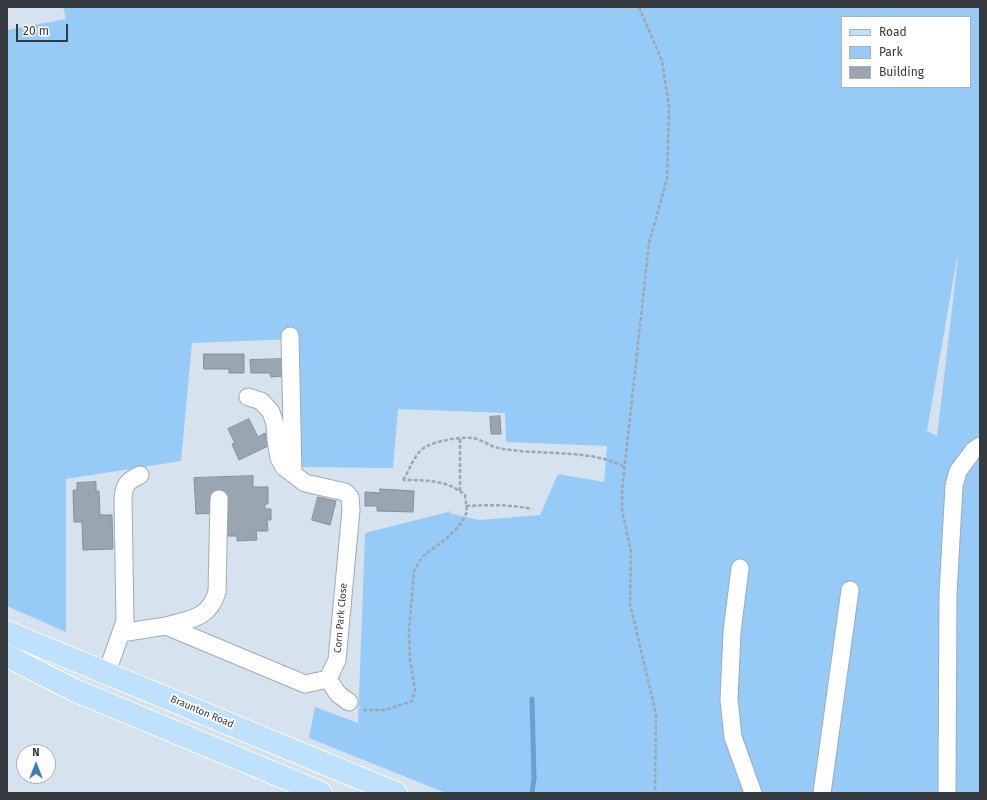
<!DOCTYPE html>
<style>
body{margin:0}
#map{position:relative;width:987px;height:800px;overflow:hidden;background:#d6e3ee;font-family:"Fira Sans",sans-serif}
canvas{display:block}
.frame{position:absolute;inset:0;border:8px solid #34393e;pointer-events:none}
.legend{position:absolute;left:841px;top:16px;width:130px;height:72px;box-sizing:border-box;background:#fff;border:1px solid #aeb0b2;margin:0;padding:5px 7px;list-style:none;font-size:12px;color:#34393e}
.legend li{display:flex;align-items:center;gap:8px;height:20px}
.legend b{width:20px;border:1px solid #aeb0b2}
.north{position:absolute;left:16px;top:744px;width:40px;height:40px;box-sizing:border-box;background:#fff;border:1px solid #aeb0b2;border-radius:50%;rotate:0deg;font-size:11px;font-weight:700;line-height:16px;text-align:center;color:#34393e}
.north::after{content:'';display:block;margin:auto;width:14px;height:18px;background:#397fb4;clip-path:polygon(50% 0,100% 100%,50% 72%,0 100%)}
.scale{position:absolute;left:16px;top:24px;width:52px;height:18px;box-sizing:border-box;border:2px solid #34393e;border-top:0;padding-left:5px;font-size:12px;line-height:14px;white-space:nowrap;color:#34393e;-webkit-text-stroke:3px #fff;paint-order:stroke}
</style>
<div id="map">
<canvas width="987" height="800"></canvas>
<div class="frame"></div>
<ul class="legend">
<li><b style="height:5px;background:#bee1fe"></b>Road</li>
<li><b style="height:11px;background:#96cbf8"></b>Park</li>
<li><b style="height:11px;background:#99a5b0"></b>Building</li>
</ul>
<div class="north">N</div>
<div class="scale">20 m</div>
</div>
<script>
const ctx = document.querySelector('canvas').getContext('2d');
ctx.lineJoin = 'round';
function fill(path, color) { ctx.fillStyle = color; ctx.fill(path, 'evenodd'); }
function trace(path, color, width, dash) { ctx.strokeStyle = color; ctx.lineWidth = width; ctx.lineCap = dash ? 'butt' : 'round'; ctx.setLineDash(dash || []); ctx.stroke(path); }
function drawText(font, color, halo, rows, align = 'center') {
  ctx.font = font + ' "Fira Sans",sans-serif'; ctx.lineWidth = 4; ctx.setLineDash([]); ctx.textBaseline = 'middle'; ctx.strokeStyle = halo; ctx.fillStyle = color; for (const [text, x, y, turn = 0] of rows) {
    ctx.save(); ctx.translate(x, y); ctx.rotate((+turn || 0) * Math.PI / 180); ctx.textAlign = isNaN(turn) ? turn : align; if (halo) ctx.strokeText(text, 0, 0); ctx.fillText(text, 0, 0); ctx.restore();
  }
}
fill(new Path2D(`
 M63,7H980V793H446L309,738L315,707L358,723L365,533L452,511L449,513L479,520L540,515L558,474L604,482L607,446L506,442L505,413L398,409L393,468L298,467L295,339L192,343L181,461L66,479V632L7,606V30L66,19ZM842,17H970V87H842ZM957,258H958L937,436L927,431Z`), '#96cbf8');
trace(new Path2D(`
 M532,699L534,779L532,793`), '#68a1cf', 5);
const building = new Path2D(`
 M204,354H244V373H229V369H204Z
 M284,359V376L271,377L270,373H251L250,360Z
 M500,416L501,434H491L490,417Z
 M249,419L258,437L265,433L270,445L239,460L232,444L235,443L228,429Z
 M253,476V487H268V504H265V509H271V520H267L268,531H256L257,540L237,541V536H226L225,493H216L217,513L196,514L194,478Z
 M96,482V491H99L100,515H112L113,549L83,550L82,522H74L73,490H77V483Z
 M380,489L414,491L413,512L377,511V506H365V492L380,493Z
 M318,497L336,501L330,525L312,520Z`);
fill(building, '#99a5b0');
trace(building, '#848f9a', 1);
const minor = new Path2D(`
 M290,336L293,474
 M740,568L732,632L729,700L733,737L753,793
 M166,626C190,619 209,619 217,592L219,499
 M121,633L166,626L305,684L328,679L337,660L351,510L350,497L345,492L305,483L284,467L279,458L276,440L275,424L271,412L261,401L248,397
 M107,672L125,621L123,499C124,485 127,481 140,475
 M328,679L338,694L349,702
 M822,793L850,590
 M947,793L948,594L954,486L958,471L973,451L980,446`);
const major = new Path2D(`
 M7,632L396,793
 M7,656L74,690L321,793`);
trace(minor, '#9fabb5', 19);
trace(major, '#fff', 24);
trace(new Path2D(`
 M639,7L662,61L669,106L667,179L649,243L622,491V510L631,551L630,604L656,714L655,793
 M460,439V491
 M403,480C411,468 414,453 427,446C440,440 459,437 473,438C481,439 489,446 498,448C537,456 591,448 624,467
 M466,506C490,505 508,504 532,509
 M363,710H386L412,701L415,690L410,659L409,631L414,571L422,557L447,538L460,525L467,512L465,495C448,480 425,480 403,480`), '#9da7b0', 2.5, [4, 2]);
trace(minor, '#fff', 17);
trace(major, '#bee1fe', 22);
drawText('10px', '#34393e', '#fff', [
 ["Corn Park Close",341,618,-85],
 ["Braunton Road",202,712,23]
]);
</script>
